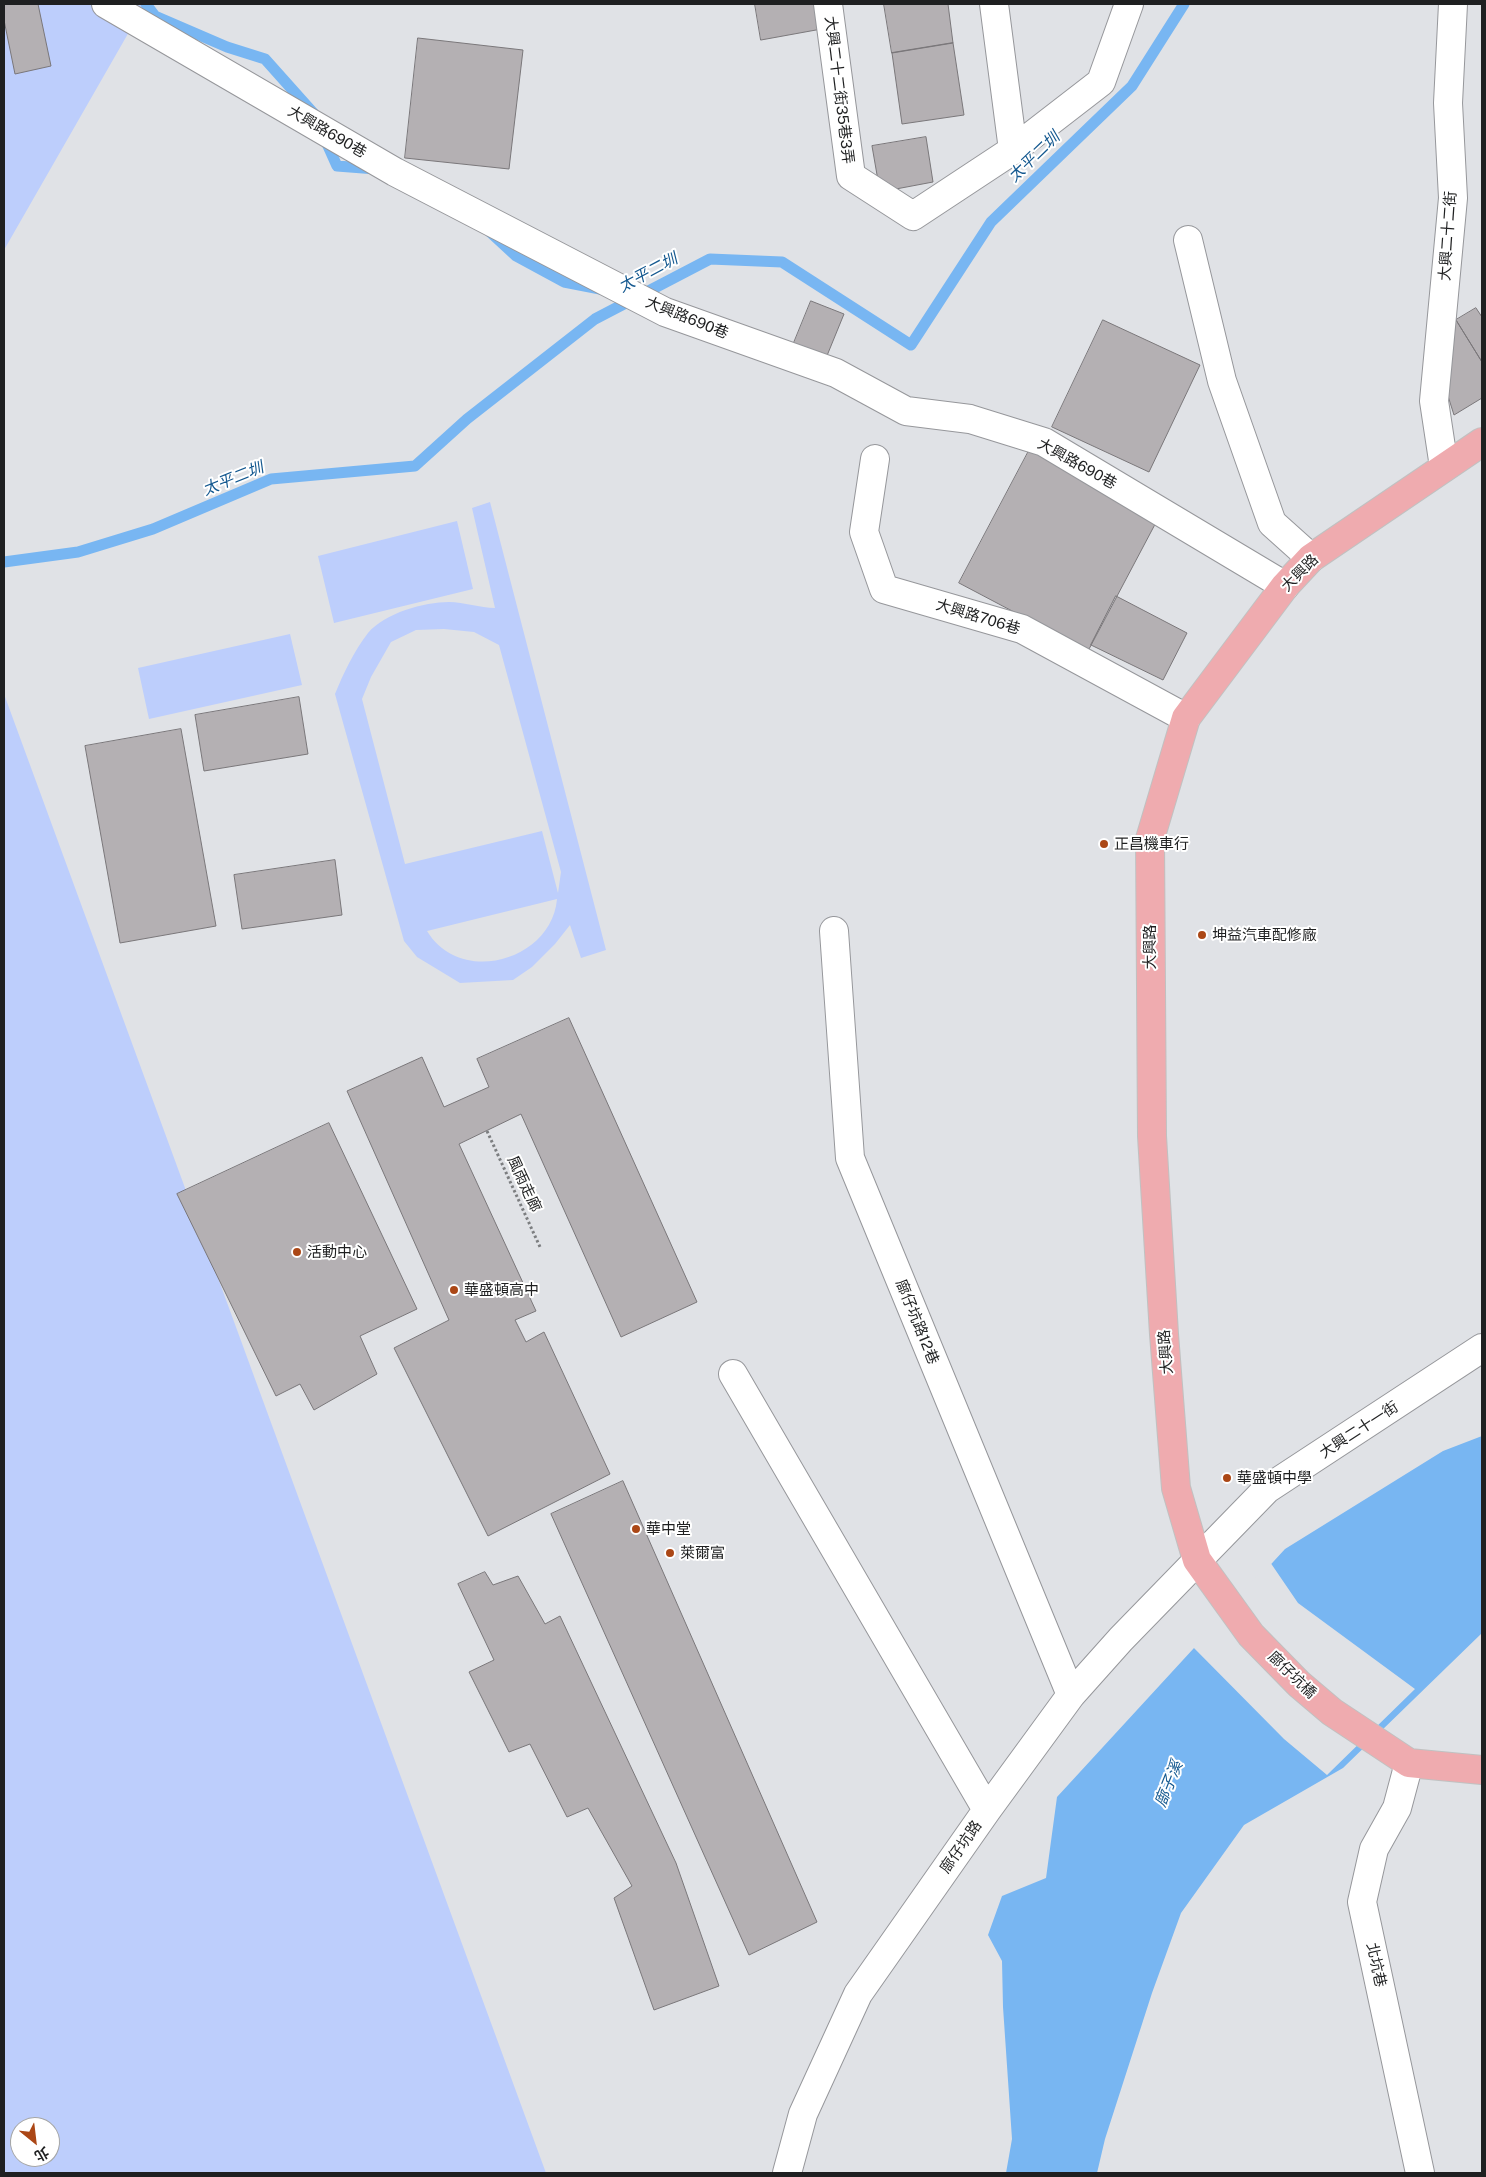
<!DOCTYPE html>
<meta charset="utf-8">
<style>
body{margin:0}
#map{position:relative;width:1486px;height:2177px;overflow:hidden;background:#e0e2e6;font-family:"Public Sans","Noto Sans TC",sans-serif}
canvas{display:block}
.frame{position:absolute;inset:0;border:5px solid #1f2021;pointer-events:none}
.north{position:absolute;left:10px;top:2117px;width:50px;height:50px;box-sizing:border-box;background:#fff;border:1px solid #a5a6a6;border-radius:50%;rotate:151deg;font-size:14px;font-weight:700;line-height:20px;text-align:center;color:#1f2021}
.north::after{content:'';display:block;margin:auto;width:18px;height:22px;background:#ab4716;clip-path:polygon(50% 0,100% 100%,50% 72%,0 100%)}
</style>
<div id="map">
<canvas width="1486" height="2177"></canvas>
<div class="frame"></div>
<div class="north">北</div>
</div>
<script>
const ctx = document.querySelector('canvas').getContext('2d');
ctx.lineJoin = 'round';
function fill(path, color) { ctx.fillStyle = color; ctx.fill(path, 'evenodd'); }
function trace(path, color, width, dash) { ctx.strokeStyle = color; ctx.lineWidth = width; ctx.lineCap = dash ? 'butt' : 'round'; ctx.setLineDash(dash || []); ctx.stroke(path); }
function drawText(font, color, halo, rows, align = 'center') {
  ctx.font = font + ' "Public Sans","Noto Sans TC",sans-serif'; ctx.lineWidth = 4; ctx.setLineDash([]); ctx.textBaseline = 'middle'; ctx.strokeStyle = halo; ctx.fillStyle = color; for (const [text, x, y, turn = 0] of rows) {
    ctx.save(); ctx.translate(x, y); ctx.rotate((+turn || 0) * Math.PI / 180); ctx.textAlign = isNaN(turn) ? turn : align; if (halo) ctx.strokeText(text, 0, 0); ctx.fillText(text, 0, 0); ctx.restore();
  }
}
fill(new Path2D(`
 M4,4H145L4,250Z
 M490,502L606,950L581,958L570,925L555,944L532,967L513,980L460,983L417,957L404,941L335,694C343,674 354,651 368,633C385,613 424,602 449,602C464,602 480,608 495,608L472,508ZM444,629L474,632L499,645L561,872L558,893L542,831L405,864L362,699L371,677L391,642L416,630ZM557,899C552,960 461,987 427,931Z
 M457,521L473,589L334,623L318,556Z
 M290,634L302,685L149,719L138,668Z
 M4,694L546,2173H4ZM20,2127H50V2157H20Z`), '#bdcefc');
fill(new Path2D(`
 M1482,1436V1633L1343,1768L1244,1825L1181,1913L1152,1993L1105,2139L1097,2173H1006L1012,2139L1003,2007L1002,1961L988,1935L1002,1896L1046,1878L1057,1797L1285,1549L1443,1451Z`), '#78b6f2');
fill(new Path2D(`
 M1270,1562L1298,1603L1415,1689L1327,1775L1284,1739L1191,1645Z`), '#e0e2e6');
trace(new Path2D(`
 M146,4L155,16L227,47L265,59L315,115
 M324,137L337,166L376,169
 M490,232L516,256L564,282L600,289
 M4,562L78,552L153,529L271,479L415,466L467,419L595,319L710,259L782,262L911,345L991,222L1132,86L1184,4`), '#78b6f2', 11);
const building = new Path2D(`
 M4,4H38L51,66L15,74L4,20Z
 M755,4H823L827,28L761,40Z
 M884,4H948L953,43L892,53Z
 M418,38L523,50L509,169L405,158Z
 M953,43L964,115L902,124L892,53Z
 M926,137L933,182L880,192L872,146Z
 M811,301L844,314L824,363L791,350Z
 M1476,308L1482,317V362L1456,320Z
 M1103,320L1200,365L1149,472L1052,427Z
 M1456,320L1482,362V398L1454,415L1448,396Z
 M1032,445L1161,513L1088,651L959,583Z
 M1116,596L1187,633L1163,680L1091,645Z
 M299,697L308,754L204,771L195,715Z
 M181,729L216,926L120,943L85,746Z
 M335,860L342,915L242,929L234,875Z
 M569,1018L697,1302L621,1337L521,1114L459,1144L536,1311L515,1320L526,1342L544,1332L610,1474L488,1536L394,1348L449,1320L347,1091L422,1057L444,1107L489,1087L477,1059Z
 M329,1123L417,1309L360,1336L377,1374L314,1410L300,1384L276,1396L177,1194Z
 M623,1481L817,1922L749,1955L551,1514Z
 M485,1572L493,1585L518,1576L545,1624L560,1616L676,1863L719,1986L654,2010L614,1898L632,1886L588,1808L567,1817L530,1744L509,1752L469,1672L494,1660L458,1584Z`);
fill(building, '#b4b0b3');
trace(building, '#7a777a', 1);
const minor = new Path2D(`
 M106,4L395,172L665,312L836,373L906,411L970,419L1044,442L1285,586
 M828,4L851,176L913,216L1013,150L1101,82L1129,4
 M994,4L1013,150
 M1188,240L1222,381L1272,523L1311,558
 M875,459L864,532L884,589L1022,629L1186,718
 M1444,467L1434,401L1453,198L1448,103L1453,4
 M834,931L850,1158L1071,1695
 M733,1374L987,1810
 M1409,1763L1397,1808L1374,1849L1362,1902L1420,2173
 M787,2173L803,2114L858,1994L987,1810L1071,1695L1121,1639L1267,1489L1482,1348`);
const major = new Path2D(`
 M1482,442L1311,558L1285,586L1186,718L1150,839L1152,1136L1164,1334L1176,1488L1197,1560L1251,1635L1299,1684L1332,1712L1409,1763L1482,1770`);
trace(minor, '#96979b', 30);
trace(major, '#c0c1c1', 30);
trace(new Path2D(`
 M487,1131L540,1247`), '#7c7e80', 3, [2.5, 2.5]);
trace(minor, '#fff', 28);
trace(major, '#efabaf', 28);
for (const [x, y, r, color] of [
 [1104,844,5,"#ab4716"],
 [1202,935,5,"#ab4716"],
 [297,1252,5,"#ab4716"],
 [454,1290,5,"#ab4716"],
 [1227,1478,5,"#ab4716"],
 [636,1529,5,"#ab4716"],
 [670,1553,5,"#ab4716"]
]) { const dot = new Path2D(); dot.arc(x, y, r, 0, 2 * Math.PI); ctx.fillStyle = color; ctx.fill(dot); trace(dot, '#fff', 2); }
drawText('15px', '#1f2021', '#fff', [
 ["大興二十二街35巷3弄",839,90,83],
 ["大興路690巷",327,132,30],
 ["大興二十二街",1448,236,-86],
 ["大興路690巷",687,318,22],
 ["大興路690巷",1077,464,29],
 ["大興路",1300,573,-45],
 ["大興路706巷",978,617,17],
 ["大興路",1150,947,-90],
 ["風雨走廊",524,1184,65],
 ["廍仔坑路12巷",917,1322,68],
 ["大興路",1166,1352,-94],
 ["大興二十一街",1359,1430,-33],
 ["廍仔坑橋",1292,1675,44],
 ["廍仔坑路",961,1847,-55],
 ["北坑巷",1376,1965,78]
]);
drawText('15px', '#1f2021', '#fff', [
 ["正昌機車行",1114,844],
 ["坤益汽車配修廠",1212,935],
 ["活動中心",307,1252],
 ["華盛頓高中",464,1290],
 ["華盛頓中學",1237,1478],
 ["華中堂",646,1529],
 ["萊爾富",680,1553]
], 'left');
drawText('italic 16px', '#155990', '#fff', [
 ["太平二圳",1034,157,-44],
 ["太平二圳",648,273,-28],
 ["太平二圳",233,479,-22],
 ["廍子溪",1169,1784,-68]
]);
</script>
